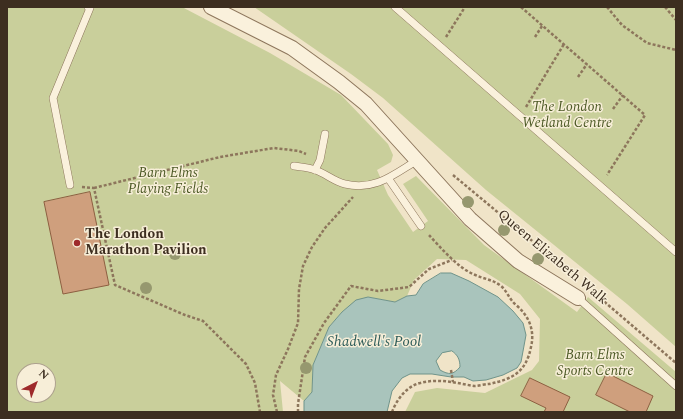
<!DOCTYPE html>
<style>
body{margin:0}
#map{position:relative;width:683px;height:419px;overflow:hidden;background:#f0e4c8;font-family:Spectral,serif}
canvas{display:block}
.frame{position:absolute;inset:0;border:8px solid #3d2e20;pointer-events:none}
.north{position:absolute;left:16px;top:363px;width:40px;height:40px;box-sizing:border-box;background:#f7eed8;border:1px solid #ada18e;border-radius:50%;rotate:42deg;font-size:11px;font-weight:700;line-height:16px;text-align:center;color:#3d2e20}
.north::after{content:'';display:block;margin:auto;width:14px;height:18px;background:#9e2a2b;clip-path:polygon(50% 0,100% 100%,50% 72%,0 100%)}
</style>
<div id="map">
<canvas width="683" height="419"></canvas>
<div class="frame"></div>
<div class="north">N</div>
</div>
<script>
const ctx = document.querySelector('canvas').getContext('2d');
ctx.lineJoin = 'round';
function fill(path, color) { ctx.fillStyle = color; ctx.fill(path, 'evenodd'); }
function trace(path, color, width, dash) { ctx.strokeStyle = color; ctx.lineWidth = width; ctx.lineCap = dash ? 'butt' : 'round'; ctx.setLineDash(dash || []); ctx.stroke(path); }
function drawText(font, color, halo, rows, align = 'center') {
  ctx.font = font + ' Spectral,serif'; ctx.lineWidth = 3; ctx.setLineDash([]); ctx.textBaseline = 'middle'; ctx.strokeStyle = halo; ctx.fillStyle = color; for (const [text, x, y, turn = 0] of rows) {
    ctx.save(); ctx.translate(x, y); ctx.rotate((+turn || 0) * Math.PI / 180); ctx.textAlign = isNaN(turn) ? turn : align; if (halo) ctx.strokeText(text, 0, 0); ctx.fillText(text, 0, 0); ctx.restore();
  }
}
fill(new Path2D(`
 M7,7H182L270,53L341,95L388,144L393,155L391,162L377,170L388,195L413,232L428,221L403,184L416,176L484,245L577,312L588,297L676,372V412H405L415,392L437,388L485,393L532,370L539,361L540,319L520,294L466,260L437,259L414,280L407,296L395,302L368,297L342,312L329,327L313,365L312,392L304,401L280,381L283,412H7ZM24,371H48V395H24Z
 M254,7H676V347L627,304L486,190L383,98L351,74Z`), '#c9cf9b');
const water = new Path2D(`
 M441,273H451L469,281L498,297L513,311L523,323L526,335L521,362L517,368L503,375L486,380L473,381L464,377H451L432,374H410L402,378L392,391L387,412H304V401L312,392L313,365L329,327L342,312L356,300L368,297L395,302L407,296L416,295L423,284ZM452,351C458,355 460,360 460,367C453,375 449,375 440,370L436,361L442,353Z`);
fill(water, '#a9c4bc');
trace(water, '#6f938a', 1);
const building = new Path2D(`
 M90,192L109,285L63,294L44,202Z
 M607,373L653,396L646,412H630L596,395Z
 M530,378L570,397L563,412H544L546,408L521,396Z`);
fill(building, '#cf9f7d');
trace(building, '#8d5f41', 1);
const lane = new Path2D(`
 M395,7L676,252
 M294,166C300,167 308,167 315,170C325,173 335,182 345,184C375,191 393,175 416,161
 M315,170L320,160L325,134
 M388,178L421,226
 M70,185L53,98L90,8L88,7
 M578,298L676,386`);
const street = new Path2D(`
 M211,7L292,48L339,82L366,104L470,219L518,261L578,298`);
trace(lane, '#8d765c', 8);
trace(street, '#8d765c', 16);
trace(new Path2D(`
 M521,7L645,115L607,175
 M607,7L622,25L647,43L676,50
 M665,7L676,20
 M497,8V7
 M446,37L465,7
 M535,37L542,26
 M578,77L587,64
 M526,107L564,44
 M613,109L623,95
 M453,175L572,274
 M82,187L94,188L115,285L185,315L203,321L246,364L255,383L260,412
 M94,188L220,157L274,148L299,151L306,154
 M593,292L676,363
 M451,370L453,382
 M277,412L273,395L276,375L288,349L298,323L299,289L303,266L312,247L325,228L353,197
 M298,412V404L305,357L324,323L351,286L378,291L409,287L429,269L452,260
 M392,412C397,399 407,386 420,383C439,378 456,383 474,386C479,386 485,384 489,384C513,379 526,372 531,347C535,330 529,316 516,305C509,299 507,291 501,286C492,279 483,279 473,274C457,267 440,247 428,234`), '#8d765c', 2.5, [3, 2]);
trace(lane, '#faf1dc', 7);
trace(street, '#faf1dc', 14);
ctx.fillStyle = '#96986f';
for (const [x, y] of [
 [468,202],
 [504,230],
 [175,254],
 [538,259],
 [146,288],
 [306,368]
]) { ctx.beginPath(); ctx.arc(x, y, 6, 0, 2 * Math.PI); ctx.fill(); }
for (const [x, y, r, color] of [
 [77,243,4,"#9e2a2b"]
]) { const dot = new Path2D(); dot.arc(x, y, r, 0, 2 * Math.PI); ctx.fillStyle = color; ctx.fill(dot); trace(dot, '#f7eed8', 1.5); }
drawText('italic 14px', '#4d5a26', '#f7eed8', [
 ["The London",567,108],
 ["Wetland Centre",567,124],
 ["Barn Elms",168,174],
 ["Playing Fields",168,190],
 ["Barn Elms",595,356],
 ["Sports Centre",595,372]
]);
drawText('bold 14px', '#3d2e20', '#f7eed8', [
 ["The London",85,235],
 ["Marathon Pavilion",85,251]
], 'left');
drawText('14px', '#3d2e20', '#f7eed8', [
 ["Queen Elizabeth Walk",552,258,40]
]);
drawText('italic 15px', '#2f5d5a', '#f7eed8', [
 ["Shadwell's Pool",374,343]
]);
</script>
